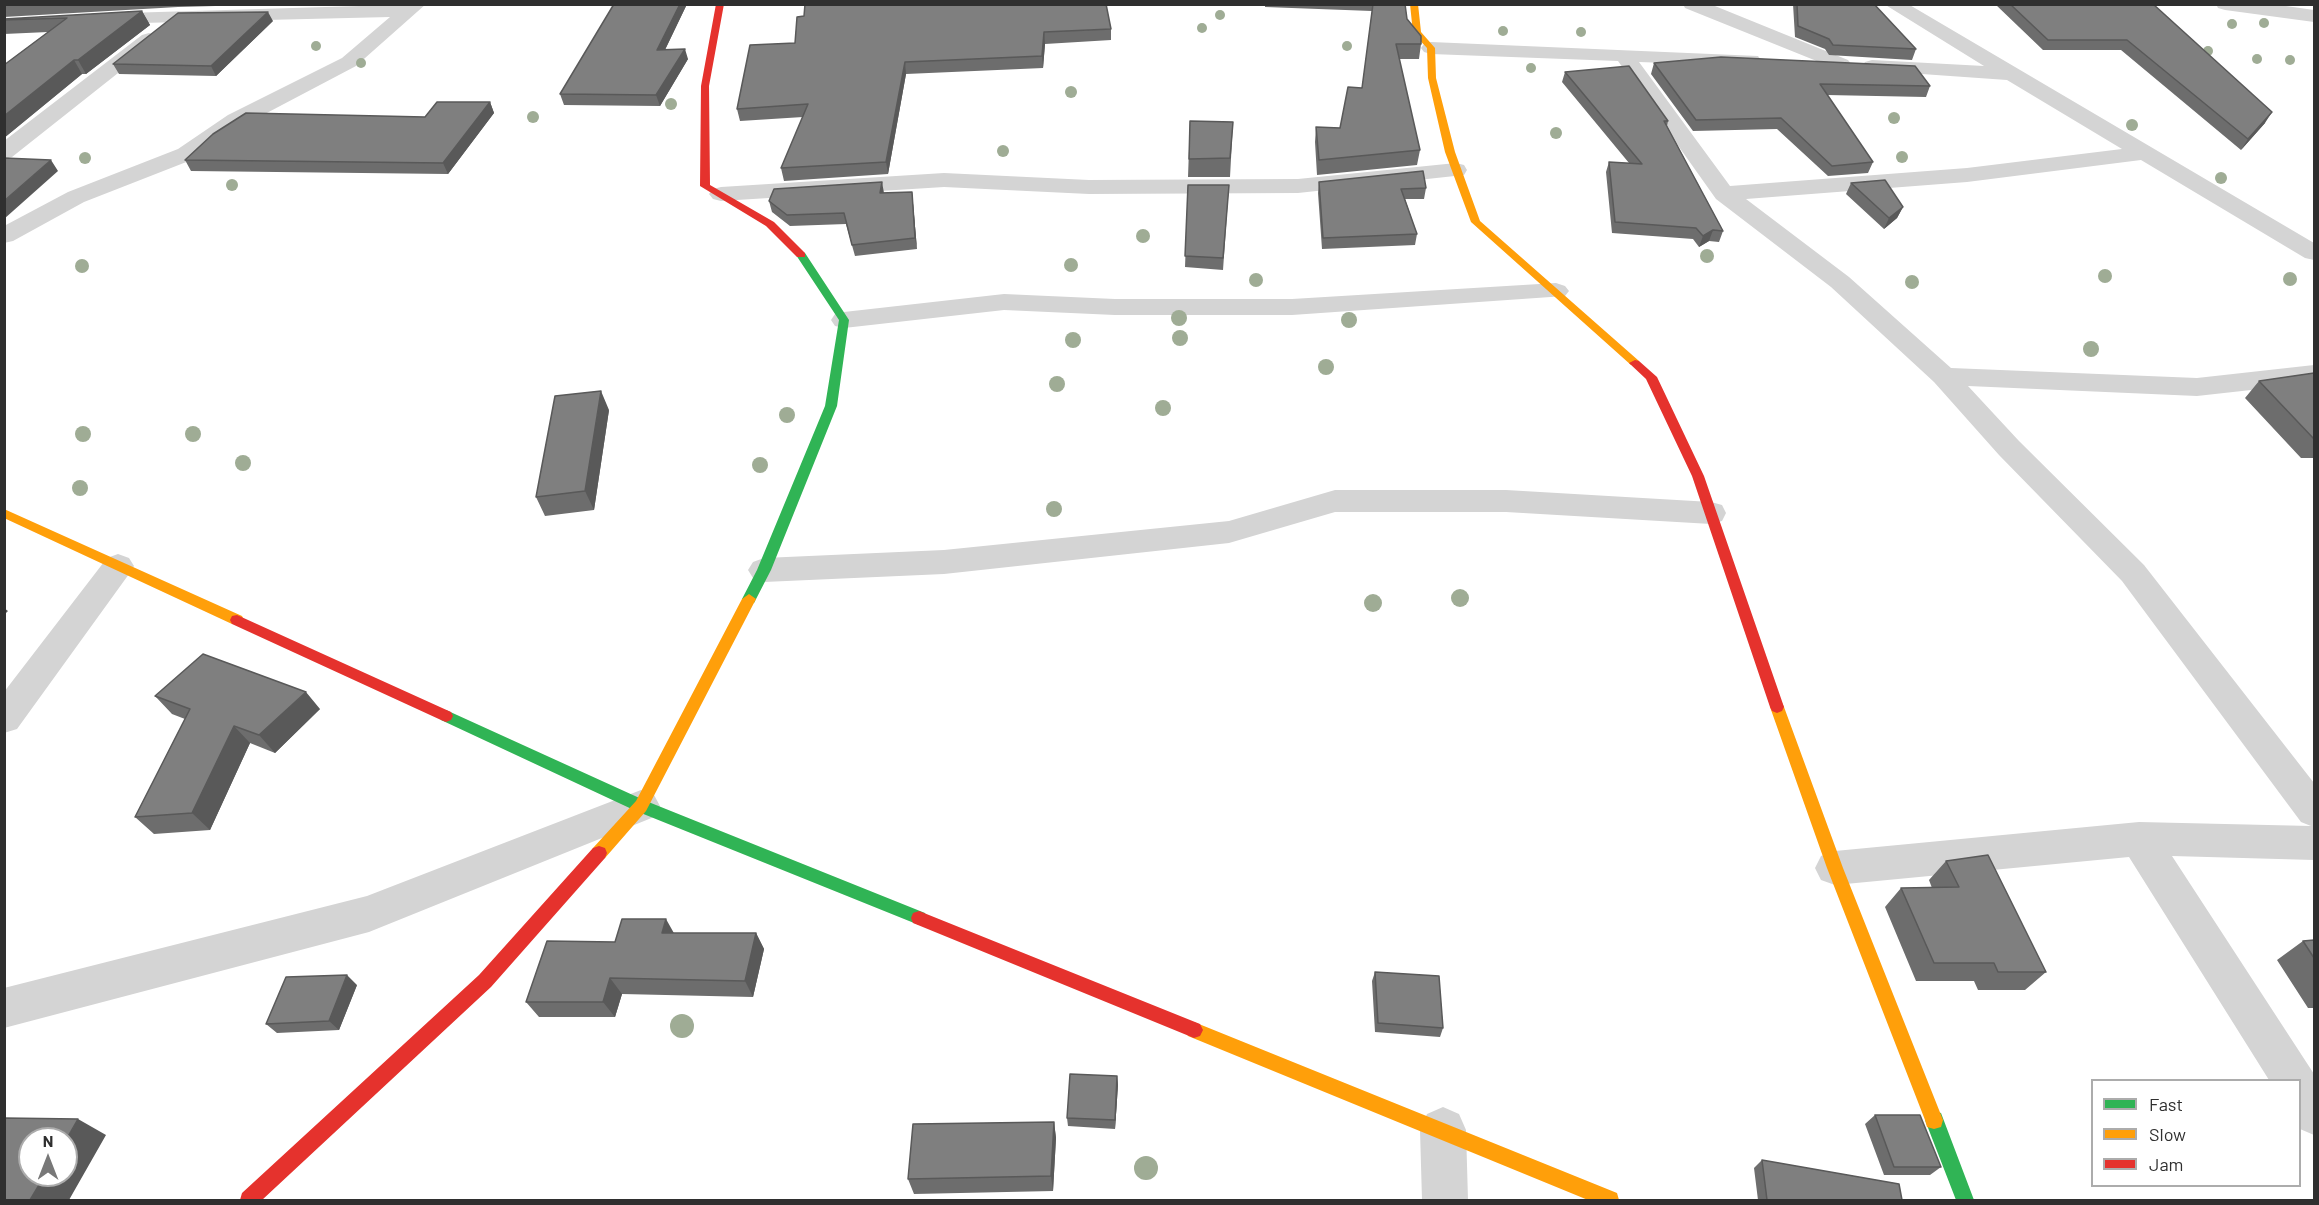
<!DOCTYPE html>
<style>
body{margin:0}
#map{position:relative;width:2319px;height:1205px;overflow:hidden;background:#fff;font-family:Barlow,sans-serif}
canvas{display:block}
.frame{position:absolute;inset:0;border:6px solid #2f2f2f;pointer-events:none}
.legend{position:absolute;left:2091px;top:1079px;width:210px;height:108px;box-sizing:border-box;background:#fff;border:2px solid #acacac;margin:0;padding:8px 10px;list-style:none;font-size:18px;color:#2f2f2f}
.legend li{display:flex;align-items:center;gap:12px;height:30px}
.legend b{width:30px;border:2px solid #acacac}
.north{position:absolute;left:18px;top:1127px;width:60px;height:60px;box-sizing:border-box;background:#fff;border:2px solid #acacac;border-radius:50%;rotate:0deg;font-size:16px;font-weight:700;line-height:24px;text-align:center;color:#2f2f2f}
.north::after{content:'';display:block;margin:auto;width:21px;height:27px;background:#787878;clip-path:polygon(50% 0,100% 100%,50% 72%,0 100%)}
</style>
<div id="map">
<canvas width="2319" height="1205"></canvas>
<div class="frame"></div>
<ul class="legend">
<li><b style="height:8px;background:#30b455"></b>Fast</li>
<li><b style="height:8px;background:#ff9f0a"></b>Slow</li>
<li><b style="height:8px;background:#e5322d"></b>Jam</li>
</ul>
<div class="north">N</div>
</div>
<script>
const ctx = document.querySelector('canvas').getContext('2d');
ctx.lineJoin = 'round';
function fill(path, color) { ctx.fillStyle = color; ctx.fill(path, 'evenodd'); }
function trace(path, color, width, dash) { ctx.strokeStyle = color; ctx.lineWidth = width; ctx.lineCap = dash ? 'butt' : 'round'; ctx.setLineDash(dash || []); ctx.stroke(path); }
fill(new Path2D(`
 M426,4L356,66L244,125L194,159L84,202L13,241L4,243V226L68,192L178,149L228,115L342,58L390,17L99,24L92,22L89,18L92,14Z
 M1683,4H1710L1848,60L1851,64L1848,68L1841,70L1834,68L1685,8Z
 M1884,4H1908L2314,243V260L2305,258L2141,160L1967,182L1746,199L1849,277L1951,368L2197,378L2314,365V383L2197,396L1968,386L2019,441L2144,565L2314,783V860L2172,856L2314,1074V1135L2300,1129V1080H2269L2129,857L1835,885L1821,880L1815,868L1821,856L1835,851L2139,822L2311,826L2301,822L2122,581L1999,455L1934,382L1831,287L1716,199L1618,61L1431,54L1424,52L1421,48L1424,44L1431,42L1758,56L1761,60L1758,64L1751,66L1639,62L1730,186L1967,168L2122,149L2007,80L1865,70L1862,66L1865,62L1872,60L1984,66Z
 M2216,4H2272L2314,10V22L2225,10L2218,8Z
 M149,33L156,35L159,39L156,43L12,157L4,159V141L142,35Z
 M1456,163L1464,165L1467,170L1464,175L1298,193L1089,194L944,187L721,201L713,199L709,194L713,189L721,187L944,173L1089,180L1298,179Z
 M1556,283L1565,286L1569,291L1565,296L1292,315H1115L1004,310L844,328L835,326L831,320L835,314L844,312L1004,294L1115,299H1292Z
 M1335,490H1506L1711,502L1722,505L1726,513L1722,521L1711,524L1506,512H1335L1229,543L944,574L764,582L753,578L748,570L753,562L764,558L944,550L1229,521Z
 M118,554L129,558L134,566L129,574L17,729L4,733V692L107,558Z
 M641,790L654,795L660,806L654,817L369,932L4,1028V988L367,896Z
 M1443,1107L1459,1114L1466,1130L1468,1200H1422L1420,1130L1427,1114Z`), '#d4d4d4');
fill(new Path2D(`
 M801,252L805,253L849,320L837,406L771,570L754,603L749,604L742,599L757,570L825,406L839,320L796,255Z
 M446,710L646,801L925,913L927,918L925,923L919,925L636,811L441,720L439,716L441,712Z
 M1934,1111L1941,1113L1974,1200H1956L1925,1120L1927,1113Z`), '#30b455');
fill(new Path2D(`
 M1410,4H1418L1421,32L1435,48L1436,78L1455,152L1480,221L1639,361V365H1631L1471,222L1445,152L1428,78L1427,48L1413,33Z
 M4,509L242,616L244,620L242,624H232L4,518Z
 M749,594L756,599L646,811L605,858L599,860L593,858L591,853L593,848L636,801L742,599Z
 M1777,701L1782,703L1784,707L1843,868L1943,1120L1941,1127L1934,1129L1927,1127L1925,1120L1827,868L1770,707L1772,703Z
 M1194,1022L1617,1193L1619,1200H1588L1188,1036L1185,1030L1188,1024Z`), '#ff9f0a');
fill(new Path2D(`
 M716,4H724L709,86L710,185L774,222L805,253V257H797L766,226L700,186L701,86Z
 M1635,360L1639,361L1657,377L1704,476L1784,707L1782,711L1777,713L1772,711L1770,707L1692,476L1646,379L1629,363Z
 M237,615L451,712L453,716L451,720L446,722L441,720L232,624L230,620L232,616Z
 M599,846L605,848L607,853L605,858L491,987L262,1200H240L242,1193L479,975L593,848Z
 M919,911L1200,1024L1203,1030L1200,1036L1194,1038L913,923L911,918L913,913Z`), '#e5322d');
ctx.fillStyle = '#9fac95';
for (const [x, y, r] of [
 [1220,15,5],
 [2264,23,5],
 [2232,24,5],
 [1202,28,5],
 [1503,31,5],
 [1581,32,5],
 [316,46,5],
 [1347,46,5],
 [2208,51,5],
 [2257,59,5],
 [2290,60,5],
 [361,63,5],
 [1531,68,5],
 [1071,92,6],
 [671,104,6],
 [533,117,6],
 [1894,118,6],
 [2132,125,6],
 [1556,133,6],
 [1003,151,6],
 [1902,157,6],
 [85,158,6],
 [2221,178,6],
 [232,185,6],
 [1143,236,7],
 [1707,256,7],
 [1071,265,7],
 [82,266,7],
 [2105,276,7],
 [2290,279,7],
 [1256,280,7],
 [1912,282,7],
 [1179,318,8],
 [1349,320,8],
 [1180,338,8],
 [1073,340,8],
 [2091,349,8],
 [1326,367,8],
 [1057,384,8],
 [1163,408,8],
 [787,415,8],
 [83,434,8],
 [193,434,8],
 [243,463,8],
 [760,465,8],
 [80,488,8],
 [1054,509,8],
 [1460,598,9],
 [1373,603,9],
 [682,1026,12],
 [1146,1168,12]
]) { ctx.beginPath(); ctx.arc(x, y, r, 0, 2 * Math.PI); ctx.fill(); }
fill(new Path2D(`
 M4,4H290L178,7L4,17Z
 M614,4H687L665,50L688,59L660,106L564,105L560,94Z
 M1265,4H1405L1407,19L1421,44L1419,59H1399L1420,150L1417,165L1317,175L1315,142L1316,127L1340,128L1362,88L1372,11L1265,7Z
 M1793,4H1874L1916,49L1912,60L1829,55L1825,49L1795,37Z
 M1995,4H2153L2265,123L2241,150L2121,50H2043Z
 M142,11L150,25L86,74H82L4,138V65L48,32L4,34V19Z
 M273,21L216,76L119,74L113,64Z
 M1111,29V40L1045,44L1043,68L906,74L888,174L784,181L781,168L803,117L740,121L737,109L795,43Z
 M1654,63L1930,86L1926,97L1827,95L1873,162L1868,173L1828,176L1777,129L1693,131L1651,74Z
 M1565,72L1668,121L1667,126L1723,231L1719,242L1709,241L1699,247L1693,239L1612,233L1606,172L1609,162L1629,163L1562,82Z
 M490,102L494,113L448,174L191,171L185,160L425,117Z
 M1190,121L1233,122L1230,177H1188Z
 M1319,182L1426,188L1424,199H1405L1417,234L1415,245L1322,249L1318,193Z
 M1851,183L1903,207L1897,218L1884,229L1846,194Z
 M1188,185H1229L1223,270L1185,267Z
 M912,192L917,249L855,256L846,224L790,226L772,212L769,201Z
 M2314,373V458H2301L2245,398L2259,381Z
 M609,410L594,510L545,516L536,497Z
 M155,696L320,709L275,753L250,743L210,830L154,834L135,817L185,719L172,714Z
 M1946,861L2046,972L2025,990H1978L1974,981H1916L1885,907L1901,888H1932L1929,880Z
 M674,933H756L764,949L753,997L622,994L615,1017H539L526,1002L615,942Z
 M2314,940V1008H2308L2277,960L2303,941Z
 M1375,972L1443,1028L1440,1037L1375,1032L1372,981Z
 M357,985L339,1030L277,1033L266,1024Z
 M1117,1076L1118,1085L1115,1129L1068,1126L1067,1118Z
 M1875,1115L1941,1167L1930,1175H1884L1865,1124Z
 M1054,1122L1056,1138L1053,1191L914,1194L908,1179Z
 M1762,1160L1902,1200H1758L1754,1168Z`), '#6d6d6d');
fill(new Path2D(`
 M680,4H687L660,60L657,50Z
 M142,11L150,25L86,74L78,60Z
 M268,12L273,21L216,76L211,66Z
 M1044,32L1045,44L1043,68L1042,56Z
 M685,49L688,59L660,106L656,95Z
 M74,60L82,74L4,138V116Z
 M905,62L906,74L888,174L886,162Z
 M490,102L494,113L448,174L443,163Z
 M2272,112L2265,123L2241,150L2248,139Z
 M51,160L58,171L4,219V201Z
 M882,182L884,193H880Z
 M912,192L913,203L917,249L915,238Z
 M1903,207L1897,218L1884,229L1889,218Z
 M1713,230L1709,241L1699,247L1703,236Z
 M601,391L609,410L594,510L585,491Z
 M4,608L8,611L4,615Z
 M306,692L320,709L275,753L259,735Z
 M234,726L250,743L210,830L192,813Z
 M666,919L675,935L662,933Z
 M756,933L764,949L753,997L745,981Z
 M347,975L357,985L339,1030L329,1021Z
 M610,978L622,994L615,1017L603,1002Z
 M1117,1076L1118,1085L1115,1129V1120Z
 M78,1119L106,1135L69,1200H30L45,1175H66V1140Z
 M1054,1122L1056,1138L1053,1191L1051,1176Z`), '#595959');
const building = new Path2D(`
 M614,4H680L657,50L685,49L656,95L560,94Z
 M805,4H1106L1111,29L1044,32L1042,56L905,62L886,162L781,168L808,104L737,109L750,45L795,43L797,17L804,16Z
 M1373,4H1405L1407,19L1421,36V44H1396L1420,150L1319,160L1316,127L1340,128L1348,87L1362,88Z
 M1797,4H1874L1916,49L1833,45L1829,39L1798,26Z
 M2010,4H2153L2272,112L2248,139L2127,40H2048Z
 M142,11L78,60H74L4,116V65L67,18L4,20V19Z
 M268,12L211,66L113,64L178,13Z
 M1721,57L1915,66L1930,86L1820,84L1873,162L1832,166L1781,118L1696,120L1654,63Z
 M1629,66L1668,121H1664L1723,231L1713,230L1703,236L1696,228L1615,222L1609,162L1642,164L1565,72Z
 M437,102H490L443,163L185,160L213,134L246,113L425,117Z
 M1190,121L1233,122L1230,158L1189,159Z
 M4,158L51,160L4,201Z
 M1423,171L1426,188L1401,189L1417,234L1323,238L1319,182Z
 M1885,180L1903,207L1889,218L1851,183Z
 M882,182L880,193L912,192L915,238L852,245L844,213L787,215L769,201L774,189Z
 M1188,185H1229L1223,258L1185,256Z
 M2314,373V439L2259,381Z
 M601,391L585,491L536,497L555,396Z
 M203,654L306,692L259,735L234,726L192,813L135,817L190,709L155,696Z
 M1988,855L2046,972H1998L1994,963H1934L1901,888L1959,887L1946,861Z
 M622,919H666L662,933H756L745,981L610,978L603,1002H526L547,941L615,942Z
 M2314,940V958L2303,941Z
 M1375,972L1439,976L1443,1028L1378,1023Z
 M347,975L329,1021L266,1024L286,977Z
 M1070,1074L1117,1076L1115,1120L1067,1118Z
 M1875,1115H1920L1941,1167H1894Z
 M4,1118L78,1119L66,1140V1139H30V1175H45L30,1200H4Z
 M1054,1122L1051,1176L908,1179L913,1124Z
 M1762,1160L1899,1184L1902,1200H1767Z`);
fill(building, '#7f7f7f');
trace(building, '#595959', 1.5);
</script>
